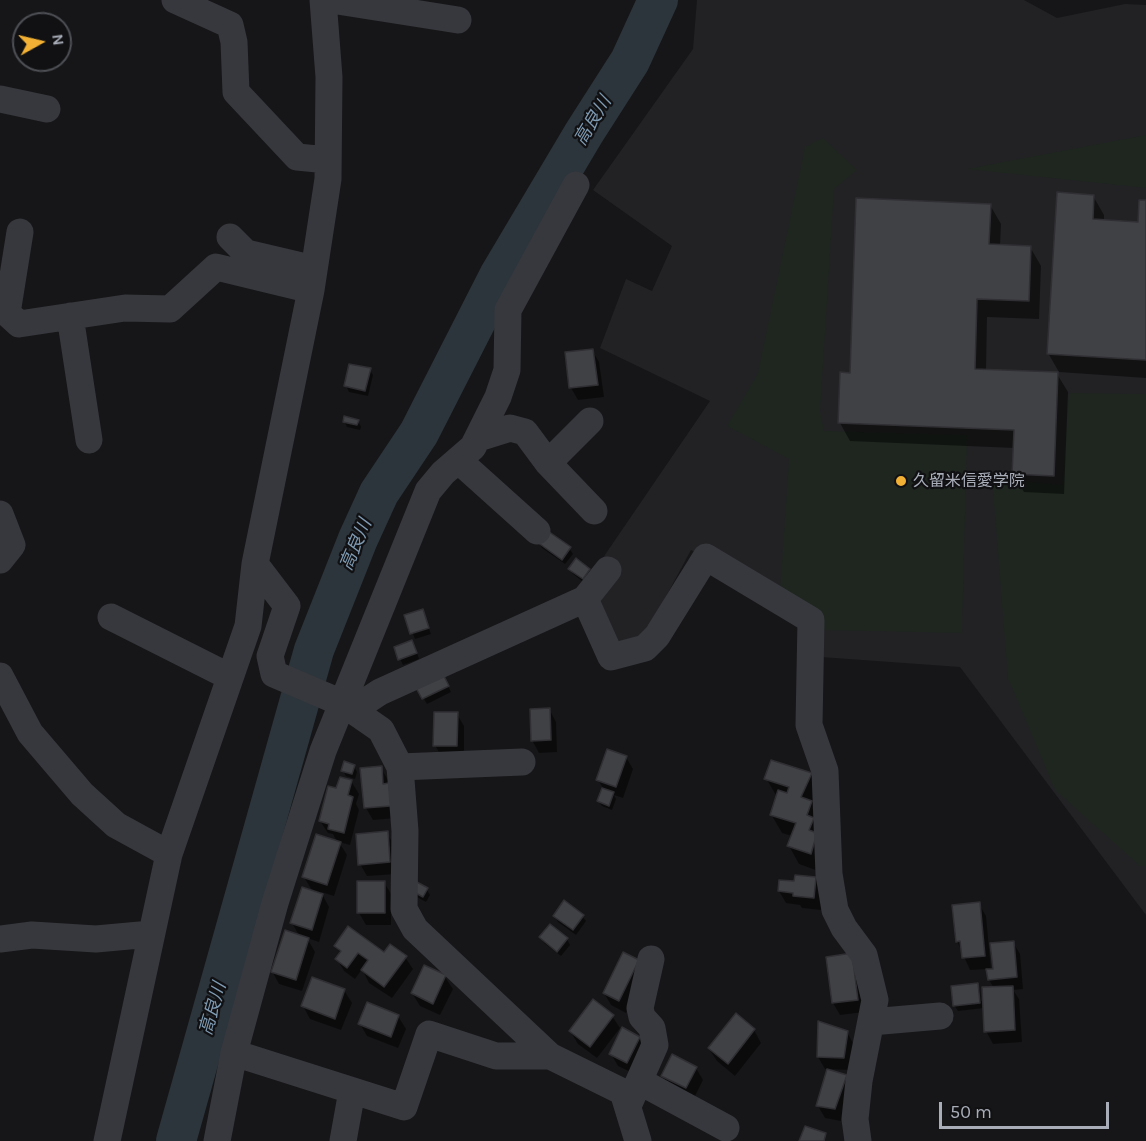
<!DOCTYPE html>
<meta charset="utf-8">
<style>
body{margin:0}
#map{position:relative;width:1146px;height:1141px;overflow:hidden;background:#161618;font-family:Karla,sans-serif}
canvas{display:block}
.north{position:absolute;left:12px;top:12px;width:60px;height:60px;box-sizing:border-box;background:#111113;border:2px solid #4d4f55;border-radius:50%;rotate:82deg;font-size:16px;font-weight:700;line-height:24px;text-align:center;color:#a8adb8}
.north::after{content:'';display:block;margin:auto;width:21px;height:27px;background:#f2b134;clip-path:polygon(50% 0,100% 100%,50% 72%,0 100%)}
.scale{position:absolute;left:939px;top:1102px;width:170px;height:27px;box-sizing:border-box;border:3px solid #a8adb8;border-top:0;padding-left:8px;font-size:18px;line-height:21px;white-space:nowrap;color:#a8adb8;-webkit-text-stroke:4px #111113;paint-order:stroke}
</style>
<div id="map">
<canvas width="1146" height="1141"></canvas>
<div class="north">N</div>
<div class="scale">50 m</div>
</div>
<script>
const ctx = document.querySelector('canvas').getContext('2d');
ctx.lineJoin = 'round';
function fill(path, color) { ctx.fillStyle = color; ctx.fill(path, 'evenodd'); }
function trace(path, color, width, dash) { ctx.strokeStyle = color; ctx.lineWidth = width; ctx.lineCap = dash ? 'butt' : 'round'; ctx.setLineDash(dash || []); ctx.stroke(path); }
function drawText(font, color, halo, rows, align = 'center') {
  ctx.font = font + ' Karla,"Noto Sans JP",sans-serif'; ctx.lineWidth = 4.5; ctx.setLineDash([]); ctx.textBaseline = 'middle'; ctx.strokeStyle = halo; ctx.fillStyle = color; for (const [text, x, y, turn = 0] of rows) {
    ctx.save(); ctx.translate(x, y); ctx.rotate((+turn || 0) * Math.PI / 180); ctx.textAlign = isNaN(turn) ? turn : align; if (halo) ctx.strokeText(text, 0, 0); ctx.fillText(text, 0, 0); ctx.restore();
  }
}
fill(new Path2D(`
 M697,0H1024L1057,18L1125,4L1146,5V915L960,667L821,657L780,592L691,550L634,656L609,651L586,594L596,568L710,401L600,348L626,279L652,291L672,246L593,190L693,49Z`), '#222225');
fill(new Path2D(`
 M1146,135V188L967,169Z
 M823,138L857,170L834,189L820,412L824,431L967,435L962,633L820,630L780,592L789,459L727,426L758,373L805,147Z
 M1069,393L1146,394V866H1140L1055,790L1008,678L992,478L1062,485Z`), '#1e261f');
fill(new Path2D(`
 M1093,196L1104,215V221L1139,224L1146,202V378L1059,372L1048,353Z
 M990,205L1001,224L1000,246L1030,247L1041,266L1039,319L987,317L986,370L1057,374L1068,392L1064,494L1024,492L1013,473L1014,448L850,441L840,423L851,374Z
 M592,350L599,362L604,397L578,400L571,388L566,353Z
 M370,370L373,375L368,396L349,392L346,386Z
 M344,421H358L361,427L360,430L347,427Z
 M538,542L569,548L573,554L565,564L542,548Z
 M570,569L589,570L592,575L586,584L573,574Z
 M422,611L431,634L415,639L406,616Z
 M415,647L419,659L403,665L395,648Z
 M445,680L451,692L427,704L417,687Z
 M549,709L556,722L557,752L539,753L532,740Z
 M457,714L464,726V758H442L435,745Z
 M626,757L633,769L623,798L614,795L616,799L612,810L602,806L598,801L603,788L598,780Z
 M354,766L357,772L355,779L346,776L343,771Z
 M381,768L388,780L397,818L373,820L366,808L362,770Z
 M811,774L821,792V872L799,864L789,846L792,836L782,833L771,814L777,797L766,778Z
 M351,781L359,794L356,804L359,810L350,845L339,842L347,855L334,896L321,892L329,907L319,942L307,938L315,952L302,991L279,984L272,971L300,937L292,923L313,892L304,877L337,842L333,834L328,833L320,821Z
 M387,833L394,845L397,874L367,876L360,864Z
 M815,878L823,891L821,910L802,908L800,905L786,903L779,891L796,883Z
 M384,882L391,894V925H366L359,913Z
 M416,883L427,890L430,895L426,902L415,896Z
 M979,904L986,916L991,970H994L1013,942L1020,954L1023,989L1013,990L1019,999L1022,1042L993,1044L986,1031L984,1008L958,1011L954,1005L977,985L980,990L981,1001H984L994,988L989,980L988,969L970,970L957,941Z
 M555,916H582L586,921L576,935L558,922Z
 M541,937L567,939L570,945L561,956L544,943Z
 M336,946L405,957L413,969L392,998L369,983L362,969L355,979L344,971L337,959L341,954Z
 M623,954L645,973L626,1013L611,1005L604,993Z
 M851,955L864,1012L840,1015L833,1003Z
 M425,967L445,977L453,989L440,1015L420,1006L412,993Z
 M344,990L352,1003L341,1030L310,1019L303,1006Z
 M736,1015L754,1030L761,1043L735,1076L717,1061L709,1049Z
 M398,1016L406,1029L398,1048L367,1036L360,1024Z
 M612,1016L620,1028L597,1058L578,1044L570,1031Z
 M847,1032L854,1045L851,1070L825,1069L818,1057Z
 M639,1038L646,1050L635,1074L618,1066L611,1054Z
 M696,1068L703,1080L693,1100L670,1088L663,1076Z
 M846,1076L853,1088L841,1121L825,1118L818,1106Z`), '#0007');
trace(new Path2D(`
 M176,1141L314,650L358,539L379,493L419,433L499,276L584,133L630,61L658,0`), '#2c353c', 40);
const building = new Path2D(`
 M1057,192L1094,195L1093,219L1138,222L1139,200H1146V360L1047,354Z
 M856,198L991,204L989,244L1031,246L1029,301L977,299L975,369L1058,372L1054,476L1012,474L1014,430L838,423L840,372L850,373Z
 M593,349L598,385L569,388L565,352Z
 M349,364L371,368L365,391L344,386Z
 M344,416L359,420L357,425L343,422Z
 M545,529L571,547L562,560L537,542Z
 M576,558L590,569L583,579L568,569Z
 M423,609L429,628L410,634L404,615Z
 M412,640L417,653L398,660L394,647Z
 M442,672L449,686L422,699L415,686Z
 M550,708L551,740L531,741L530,709Z
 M434,712H458L457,746H433Z
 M607,749L627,756L616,787L596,780Z
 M771,760L812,773L801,797L812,801L807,815L814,818L809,830L817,833L811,854L787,846L796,823L770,815L778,790L787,793L789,787L764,779Z
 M344,761L355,765L352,774L341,771Z
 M382,766L383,784L389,783L391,806L364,808L360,768Z
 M340,777L352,780L348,795L353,797L344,833L328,829L329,824L319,821L328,786L336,788Z
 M602,788L614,792L609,806L597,801Z
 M388,831L390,862L358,865L356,834Z
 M316,834L341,842L327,885L302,877Z
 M795,875L816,877L814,898L793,896V893L778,891L779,880L794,881Z
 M357,881H385V913H357Z
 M415,881L428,888L423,897L410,890Z
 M302,887L323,894L312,930L290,923Z
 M564,900L584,915L573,930L553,916Z
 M980,902L985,956L962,958L960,941L956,942L952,905Z
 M550,924L568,938L557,952L539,937Z
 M348,926L384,952L390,944L407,956L384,987L361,970L368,960L358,953L347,968L335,959L341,951L334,946Z
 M285,930L309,938L296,980L271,972Z
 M1014,941L1017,977L988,980L986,969H993L990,943Z
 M623,952L639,960L619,1001L603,993Z
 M852,953L858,1000L832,1003L826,957Z
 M424,965L446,975L433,1004L411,993Z
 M312,977L345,989L335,1019L301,1006Z
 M978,983L980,1003L953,1006L951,986Z
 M1013,986L1015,1030L984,1032L982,987Z
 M593,999L614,1015L590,1047L569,1031Z
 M367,1002L399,1015L391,1037L358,1024Z
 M736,1013L755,1029L728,1064L708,1048Z
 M818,1021L848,1031L844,1058L817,1057Z
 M622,1027L640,1037L627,1063L609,1054Z
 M672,1054L697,1067L686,1088L661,1076Z
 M827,1069L847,1075L835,1109L816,1106Z
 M805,1126L826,1133L824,1141H799Z`);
fill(building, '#404145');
trace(building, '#303034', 1.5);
trace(new Path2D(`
 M175,0L230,25L234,42L236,92L297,157L328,160
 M331,0L458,20
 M0,99L47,109
 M20,232L7,313L19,324L125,308L170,309L216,267L311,290
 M230,237L246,253L314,269
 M70,316L89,440
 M478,438L510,428L525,432L548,463L594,511
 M458,460L537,531
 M548,463L590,421
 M0,514L12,545L0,560
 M255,564L287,606L270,656L274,674L342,703L381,730L400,767L405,831L404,909L415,929L550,1056L623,1092L638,1141
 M585,599L611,657L645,648L657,636L706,557L811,620L809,725L825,771L829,874L835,910L844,928L864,955L875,1000L859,1081L855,1119L858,1141
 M111,617L230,677
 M0,676L30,733L82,794L116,825L169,854
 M354,709L380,692L585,599L608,570
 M400,767L522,762
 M0,939L32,935L96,939L151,934
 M871,1022L940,1016
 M550,1056H496L429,1034L404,1107L234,1053L275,903L323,751L428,491L443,473L473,447L498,397L507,370L508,310L576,185
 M639,1081L726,1128
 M628,1106L655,1045L652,1028L642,1017L640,1008L651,959
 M107,1141L169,854L248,626L255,564L311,290L328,179L329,77L323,0
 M217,1141L234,1053
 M343,1141L352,1091`), '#37383d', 27);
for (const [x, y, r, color] of [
 [901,481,6,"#f2b134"]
]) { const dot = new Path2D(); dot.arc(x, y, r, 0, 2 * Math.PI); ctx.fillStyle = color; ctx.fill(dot); trace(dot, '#111113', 2); }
drawText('16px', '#a8adb8', '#111113', [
 ["久留米信愛学院",913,481]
], 'left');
drawText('italic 18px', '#7f9bb3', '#111113', [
 ["高良川",593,121,-59],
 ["高良川",356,545,-67],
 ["高良川",213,1009,-74]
]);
</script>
